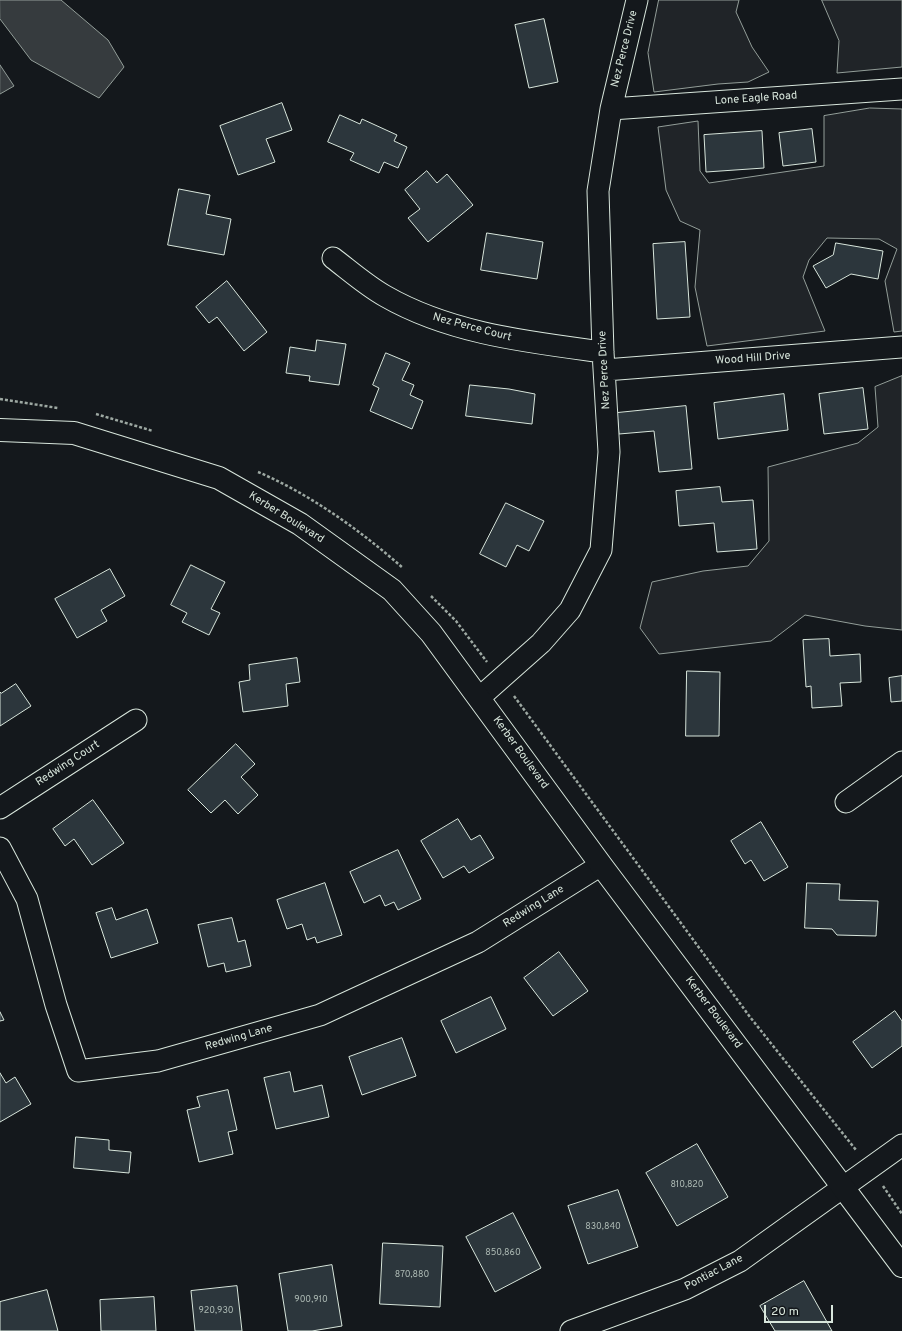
<!DOCTYPE html>
<style>
body{margin:0}
#map{position:relative;width:902px;height:1331px;overflow:hidden;background:#14181c;font-family:Overpass,sans-serif}
canvas{display:block}
.scale{position:absolute;left:764px;top:1305px;width:69px;height:18px;box-sizing:border-box;border:2px solid #d8e6dc;border-top:0;padding-left:5px;font-size:12px;line-height:14px;white-space:nowrap;color:#d8e6dc;-webkit-text-stroke:3px #14181c;paint-order:stroke}
</style>
<div id="map">
<canvas width="902" height="1331"></canvas>
<div class="scale">20 m</div>
</div>
<script>
const ctx = document.querySelector('canvas').getContext('2d');
ctx.lineJoin = 'round';
function fill(path, color) { ctx.fillStyle = color; ctx.fill(path, 'evenodd'); }
function trace(path, color, width, dash) { ctx.strokeStyle = color; ctx.lineWidth = width; ctx.lineCap = dash ? 'butt' : 'round'; ctx.setLineDash(dash || []); ctx.stroke(path); }
function drawText(font, color, halo, rows, align = 'center') {
  ctx.font = font + ' Overpass,sans-serif'; ctx.lineWidth = 3; ctx.setLineDash([]); ctx.textBaseline = 'middle'; ctx.strokeStyle = halo; ctx.fillStyle = color; for (const [text, x, y, turn = 0] of rows) {
    ctx.save(); ctx.translate(x, y); ctx.rotate((+turn || 0) * Math.PI / 180); ctx.textAlign = isNaN(turn) ? turn : align; if (halo) ctx.strokeText(text, 0, 0); ctx.fillText(text, 0, 0); ctx.restore();
  }
}
const green = new Path2D(`
 M659,0H739L736,12L752,47L769,72L748,82L718,84L654,92L648,53Z
 M822,0H902V67L837,73L839,41Z
 M870,108L902,109V331L894,332L885,281L897,249L879,239L827,238L809,260L803,277L825,331L707,346L695,287L700,230L680,221L666,190L658,127L698,121L700,171L709,183L824,166V116Z
 M902,376V630L865,626L805,615L771,641L659,654L640,628L652,582L703,571L748,566L769,541L768,467L858,443L878,427L875,387Z`);
fill(green, '#202428');
trace(green, '#939e99', 1);
const water = new Path2D(`
 M0,0H61L108,40L124,67L99,98L31,60L0,19Z
 M0,65L14,86L0,94Z`);
fill(water, '#363b3e');
trace(water, '#939e99', 1);
const building = new Path2D(`
 M544,19L558,82L529,88L515,25Z
 M282,103L292,130L266,139L275,162L238,175L220,126Z
 M340,115L360,124L362,119L397,135L394,141L407,147L398,168L384,162L379,173L350,160L354,153L328,142Z
 M812,129L816,162L783,166L779,133Z
 M762,131L764,168L706,172L704,135Z
 M427,171L437,183L447,174L473,205L428,242L408,218L420,209L405,190Z
 M179,189L210,195L206,214L231,219L224,255L168,245Z
 M487,233L543,242L537,279L481,270Z
 M685,242L690,317L657,319L653,244Z
 M836,243L883,251L878,279L851,274L826,288L813,266L833,255Z
 M227,281L267,332L244,351L217,317L209,323L196,307Z
 M317,340L346,344L339,385L309,381L310,376L286,373L290,347L315,351Z
 M386,353L410,363L402,380L414,385L410,395L423,401L412,429L370,411L379,388L373,385Z
 M470,385L509,389L535,394L532,424L466,416Z
 M863,388L868,429L824,434L819,394Z
 M784,394L788,430L718,439L714,403Z
 M686,406L692,469L659,472L654,431L619,434L617,413Z
 M720,487L722,502L753,500L757,549L717,552L714,523L679,526L676,491Z
 M506,503L544,521L529,551L517,545L506,567L480,554Z
 M191,565L225,582L211,609L220,613L209,635L182,622L187,613L171,605Z
 M110,569L125,596L101,610L107,621L77,638L55,599Z
 M829,639L830,656L860,654L861,682L840,683L842,706L812,708L811,686L806,687L803,640Z
 M297,658L300,682L286,684L288,706L243,712L239,682L250,680L249,665Z
 M687,671L720,672L719,736H686Z
 M902,676V701L891,702L889,678Z
 M16,684L31,706L0,726V692L1,693Z
 M236,744L255,764L241,777L258,795L238,814L225,800L211,813L188,790Z
 M93,800L124,843L92,865L74,839L65,846L53,829Z
 M458,819L471,840L480,835L494,858L469,873L464,866L443,878L421,841Z
 M761,822L788,867L764,881L751,860L745,864L731,841Z
 M398,850L421,899L398,910L394,902L385,906L380,895L364,903L350,872Z
 M325,883L342,935L317,943L315,937L307,940L302,924L287,929L277,900Z
 M807,883L840,884L839,900L878,901L876,936L837,935L832,929L805,928Z
 M112,908L116,920L147,909L158,943L111,958L96,913Z
 M232,918L238,942L245,940L251,966L226,972L224,963L208,967L198,925Z
 M559,952L588,991L553,1016L524,978Z
 M491,997L506,1029L456,1053L441,1021Z
 M895,1011L902,1021V1046L872,1068L853,1042Z
 M0,1012L4,1020L0,1021Z
 M402,1038L416,1076L362,1095L349,1057Z
 M290,1072L294,1092L322,1085L329,1117L276,1129L264,1078Z
 M0,1073L6,1083L15,1077L31,1104L0,1122Z
 M228,1090L237,1130L228,1132L233,1154L199,1162L187,1110L200,1107L197,1097Z
 M76,1137L109,1140V1150L131,1152L129,1173L74,1168Z
 M697,1144L728,1197L677,1226L646,1173Z
 M618,1190L638,1247L588,1264L568,1206Z
 M513,1213L541,1268L495,1292L466,1237Z
 M383,1243L443,1246L440,1307L380,1304Z
 M332,1265L342,1326L312,1331H288L279,1274Z
 M804,1281L832,1331H775L760,1306Z
 M237,1286L242,1331H195L191,1291Z
 M47,1290L58,1331H0V1302Z
 M154,1297L156,1331H101L100,1300Z`);
fill(building, '#2c363c');
trace(building, '#d8e6dc', 1);
const minor = new Path2D(`
 M611,109L902,89
 M333,258C350,271 367,286 385,296C451,334 529,342 603,352
 M605,370L902,347
 M479,698L541,643L570,610L601,550L609,452L603,352L598,191L611,109L637,0
 M846,802L902,762
 M0,808L136,720
 M0,848L27,899L56,1005L78,1071L158,1061L320,1015L478,942L601,865
 M571,1331L685,1289L740,1261L902,1145`);
const tertiary = new Path2D(`
 M0,430L74,433L219,478L300,524L392,590L431,633L601,865L902,1266`);
trace(minor, '#d8e6dc', 23);
trace(tertiary, '#d8e6dc', 24);
trace(new Path2D(`
 M0,399L58,408
 M96,414L153,431
 M258,472C310,494 361,531 403,568
 M431,596L456,621L487,662
 M514,696L750,1017L856,1150
 M883,1186L902,1214`), '#9da8a2', 2.5, [3, 2]);
trace(minor, '#14181c', 21);
trace(tertiary, '#14181c', 22);
drawText('9px', '#adbab4', null, [
 ["810,820",687,1185],
 ["830,840",603,1227],
 ["850,860",503,1253],
 ["870,880",412,1275],
 ["900,910",311,1300],
 ["920,930",216,1311]
]);
drawText('11px', '#d8e6dc', '#14181c', [
 ["Nez Perce Drive",625,49,-76],
 ["Lone Eagle Road",756,99,-4],
 ["Nez Perce Court",472,328,15],
 ["Wood Hill Drive",753,359,-4],
 ["Nez Perce Drive",605,370,-93],
 ["Kerber Boulevard",286,518,32],
 ["Kerber Boulevard",520,753,54],
 ["Redwing Court",68,764,-33],
 ["Redwing Lane",534,907,-32],
 ["Kerber Boulevard",713,1013,53],
 ["Redwing Lane",239,1038,-16],
 ["Pontiac Lane",714,1273,-28]
]);
</script>
